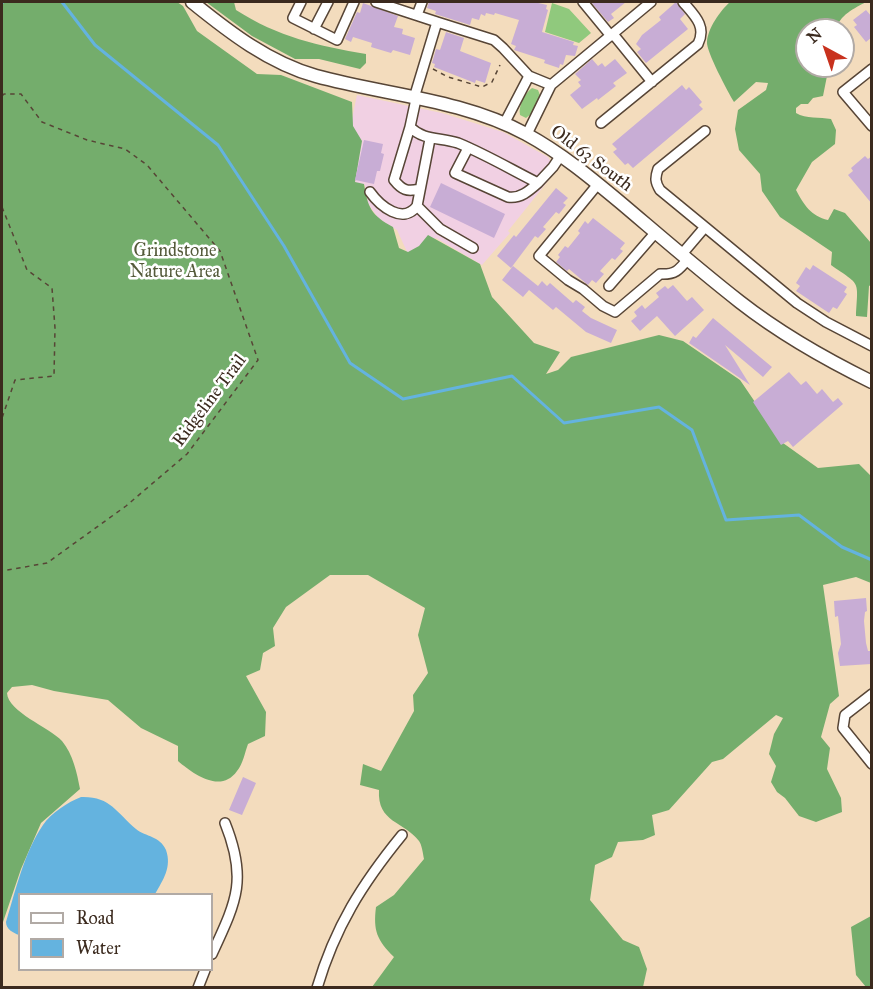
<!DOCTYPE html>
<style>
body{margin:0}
#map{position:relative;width:873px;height:989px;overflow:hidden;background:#f3dcbd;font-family:"IM FELL Great Primer",serif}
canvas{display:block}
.frame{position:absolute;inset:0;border:3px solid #3b2a1e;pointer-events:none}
.legend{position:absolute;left:18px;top:893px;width:195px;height:78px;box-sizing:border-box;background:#fff;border:2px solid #b1aaa5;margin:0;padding:8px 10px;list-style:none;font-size:18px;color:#3b2a1e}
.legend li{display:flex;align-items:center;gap:12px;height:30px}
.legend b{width:30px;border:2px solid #b1aaa5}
.north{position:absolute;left:795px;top:18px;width:60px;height:60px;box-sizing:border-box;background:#fff;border:2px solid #b1aaa5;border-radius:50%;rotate:320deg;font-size:16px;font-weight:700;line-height:24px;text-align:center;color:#3b2a1e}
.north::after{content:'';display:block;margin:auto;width:21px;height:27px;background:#c8321e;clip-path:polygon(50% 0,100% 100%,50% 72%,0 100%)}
</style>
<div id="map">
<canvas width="873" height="989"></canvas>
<div class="frame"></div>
<ul class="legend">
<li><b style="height:8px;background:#fff"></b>Road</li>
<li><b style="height:16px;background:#64b3df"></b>Water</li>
</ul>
<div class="north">N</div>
</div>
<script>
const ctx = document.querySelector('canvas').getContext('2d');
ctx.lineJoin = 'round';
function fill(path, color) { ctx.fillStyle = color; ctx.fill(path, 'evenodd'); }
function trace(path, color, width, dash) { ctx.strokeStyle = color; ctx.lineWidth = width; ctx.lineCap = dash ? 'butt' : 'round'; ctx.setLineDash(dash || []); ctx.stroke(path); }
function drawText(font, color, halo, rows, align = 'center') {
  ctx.font = font + ' "IM FELL Great Primer",serif'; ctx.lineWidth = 5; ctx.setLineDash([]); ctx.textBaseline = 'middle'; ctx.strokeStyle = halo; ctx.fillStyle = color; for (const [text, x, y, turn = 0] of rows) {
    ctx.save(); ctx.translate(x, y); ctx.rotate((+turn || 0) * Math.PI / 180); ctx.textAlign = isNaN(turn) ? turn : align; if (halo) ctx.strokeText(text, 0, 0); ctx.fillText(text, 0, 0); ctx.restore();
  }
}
fill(new Path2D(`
 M357,95L442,113L503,132L548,157L556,171L508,231L510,233L482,265L436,238L421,249L408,254L397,230L379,219L368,204L365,185L339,180Z`), '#f1d0e3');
fill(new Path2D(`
 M552,3L569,9L591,33L579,43L545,32Z
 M532,88L538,90L540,95L531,114L526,118L520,115C518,106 525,93 532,88Z`), '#90c97d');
fill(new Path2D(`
 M2,2H177L183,6L197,31L257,74L281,75L352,102L353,126L362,141L355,182L364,184C368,208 371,215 393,227L399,248L408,252L419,246L428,235L480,264L492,297L534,343L560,352L546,374L558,370L571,357L659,335L683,341L740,380L783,443L818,468L859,464L871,476V583L856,577L823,585L839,696L830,704L821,737L830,748L827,769L841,798L842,812L816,822L799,816L785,798L777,792L771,782L776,766L769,754L774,734L783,718L776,715L723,759L712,762L669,810L652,815L655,835L643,840L618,842L612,857L595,865L590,900L623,940L639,947L647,969L643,987H372L394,957C377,940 373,931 376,907L394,895L424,859C423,854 422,845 419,841C404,821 377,823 379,790L360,785L363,764L381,771L414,711L413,695L428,673L418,635L425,608L368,575H330L286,607L273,628L275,646L263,653L260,670L246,676L266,712L265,736L248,744C245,752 243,764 237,771C221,794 193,774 178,761V746L141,728L108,700L54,691L32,685L12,687L7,693C8,712 49,727 62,741C73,754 77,773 80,789L41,823L21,869L2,925Z
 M206,2H234L236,10C278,37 319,46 366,54V63L360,69L319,59H295L252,36Z
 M730,2H866C855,8 839,15 836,30H807V66H829L823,96L813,98L808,104H801L796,108V113C806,119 820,117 831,119L836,130L835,144L812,162L796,190C804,205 811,216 828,220L834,209L845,213L871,243V285L869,286L867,317L856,316C858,279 861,286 831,265L832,252L780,217L762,191L760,174L739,150L735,129L738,110L766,90L768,83L756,82L734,102C728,92 706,51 707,42C708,28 720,11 730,2Z
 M871,916V987H866L856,975L851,927Z`), '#74ad6c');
fill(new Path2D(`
 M81,797C110,796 116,812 136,829C146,837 160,836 166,850C172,867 163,880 155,894H20L19,935C13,933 6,929 6,922C16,889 24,853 43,825C51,813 68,802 81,797Z`), '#64b3df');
trace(new Path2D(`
 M62,2L95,45L218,145L284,246L350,363L403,399L512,376L564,423L659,407L692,430L726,520L799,515L842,547L872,560
 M2,3L3,2`), '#64b3df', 3);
fill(new Path2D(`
 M429,2H534L547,5L546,9L548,10L542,32L574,42L573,45L578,46L575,56L566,55L563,65L560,64L559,68L544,63L545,60L514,50L516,46L511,44L519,20L495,13L494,15L486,13L485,16L481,14L479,20L472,18L470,25L435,14L436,11L427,8Z
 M591,2H626L611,14L614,18L608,22Z
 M676,2L685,14L680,19L688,29L646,63L637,52L641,49L636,44L642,35L661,20L659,17Z
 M363,3L398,16L394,27L403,29L402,34L415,38L410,55L393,50L391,53L371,47L372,43L353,37L351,42L345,39L357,12L360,13Z
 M866,10L872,17V37L866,42L854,27L857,25L853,20Z
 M446,32L464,38L460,51L491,63L485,83L476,80L475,83L434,67L435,64L432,63L436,49L440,50Z
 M592,59L598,66L602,63L605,67L615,59L627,73L613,83L616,86L598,100L597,98L582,109L570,95L581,86L578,82L581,80L575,74Z
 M682,85L686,90L689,87L702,102L699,105L703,109L633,168L628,163L625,165L613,152L617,149L612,144Z
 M364,140L383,144L381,153L384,154L380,171H377L374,184L355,180Z
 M865,156L868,159L872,156V204L848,175L853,171L851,168Z
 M441,183L505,214L494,238L430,207Z
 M556,188L568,198L563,203L566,205L559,214L556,212L543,227L546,229L538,238L535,236L511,268L497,256L514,235L516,237Z
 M593,218L625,243L620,249L623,251L615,260L612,258L600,271L604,274L596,283L592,280L588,285L569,269L567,271L556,262L560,257L558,255L565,246L568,248L580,233L578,231L585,221L588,224Z
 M813,265L847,287L844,292L847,294L837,309L833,307L829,313L796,291L800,286L796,283L806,267L810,270Z
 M513,266L538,286L542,281L547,286L550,283L573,303L576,300L585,307L582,311L591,318L617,330L611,343L586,332L556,307L553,310L529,290L523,297L502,280Z
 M673,285L687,301L692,297L704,310L675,336L657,316L640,331L631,321L637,316L634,312L642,305L645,309L659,297L656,293L665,286L668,289Z
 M713,318L772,367L763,377L725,345L750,385L689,343L693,336L696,338Z
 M789,372L801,385L806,381L817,394L822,389L833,402L838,398L843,404L793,447L788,441L781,445L753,402Z
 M866,598L867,611L865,612L864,621L866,643L868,651H870L871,664L840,666L838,653L841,644L838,616L835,617L834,601Z
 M243,777L256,783L242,815L229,810Z`), '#c8add5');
const minor = new Path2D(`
 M301,2L293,18L337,40L354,2
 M376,2L437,22L414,98
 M583,2L611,36
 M417,15L422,2
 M437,22L494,40L503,48L529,76L551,85
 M314,29L328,2
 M613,34L652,82
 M872,69L843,92L872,126
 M416,99L410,127C424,141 440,137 458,143C485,154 512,170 538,183L553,167L561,155
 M601,123L698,44C707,26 694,15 683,2
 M504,124L529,76
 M410,127L394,180C402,190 407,192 419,189
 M705,131L658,169C655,178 655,182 660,190L705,227
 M527,134L551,85L651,2
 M468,148L455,173L508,197C520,199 529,191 538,183
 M598,184L539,256L568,280L583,289L603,306L615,312L660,274C675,275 679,270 688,259
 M370,192C380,206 403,225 417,206L430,139
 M417,206L440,229L473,248
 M682,254L705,227L797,303L826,322L872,346
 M609,286L656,232
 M872,694L845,715L843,728L872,764
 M212,954C236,902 248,880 225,823
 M198,988L205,970
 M317,988C335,927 362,884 402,835`);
const major = new Path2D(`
 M192,2C229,32 269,63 316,76C385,95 461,99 526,134C561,153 591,178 621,203C660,236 699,270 740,302C781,334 825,359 872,382`);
trace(minor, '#574536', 12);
trace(major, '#574536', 15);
trace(new Path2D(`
 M433,69L448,77L482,87L492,82L500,65
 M2,96L4,94H21L42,122L87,140L125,149L147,165L220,251L258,360L187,454L126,506L47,563L2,571
 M2,207L27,270L52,288L55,328L54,376L15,380L2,418`), '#574536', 1.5, [4.5, 4.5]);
trace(minor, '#fff', 9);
trace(major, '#fff', 12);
drawText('18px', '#3b2a1e', '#fff', [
 ["Old 63 South",591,159,37],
 ["Ridgeline Trail",210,401,-53]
]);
drawText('18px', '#545a3a', '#fff', [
 ["Grindstone",175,252],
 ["Nature Area",175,273]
]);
</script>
